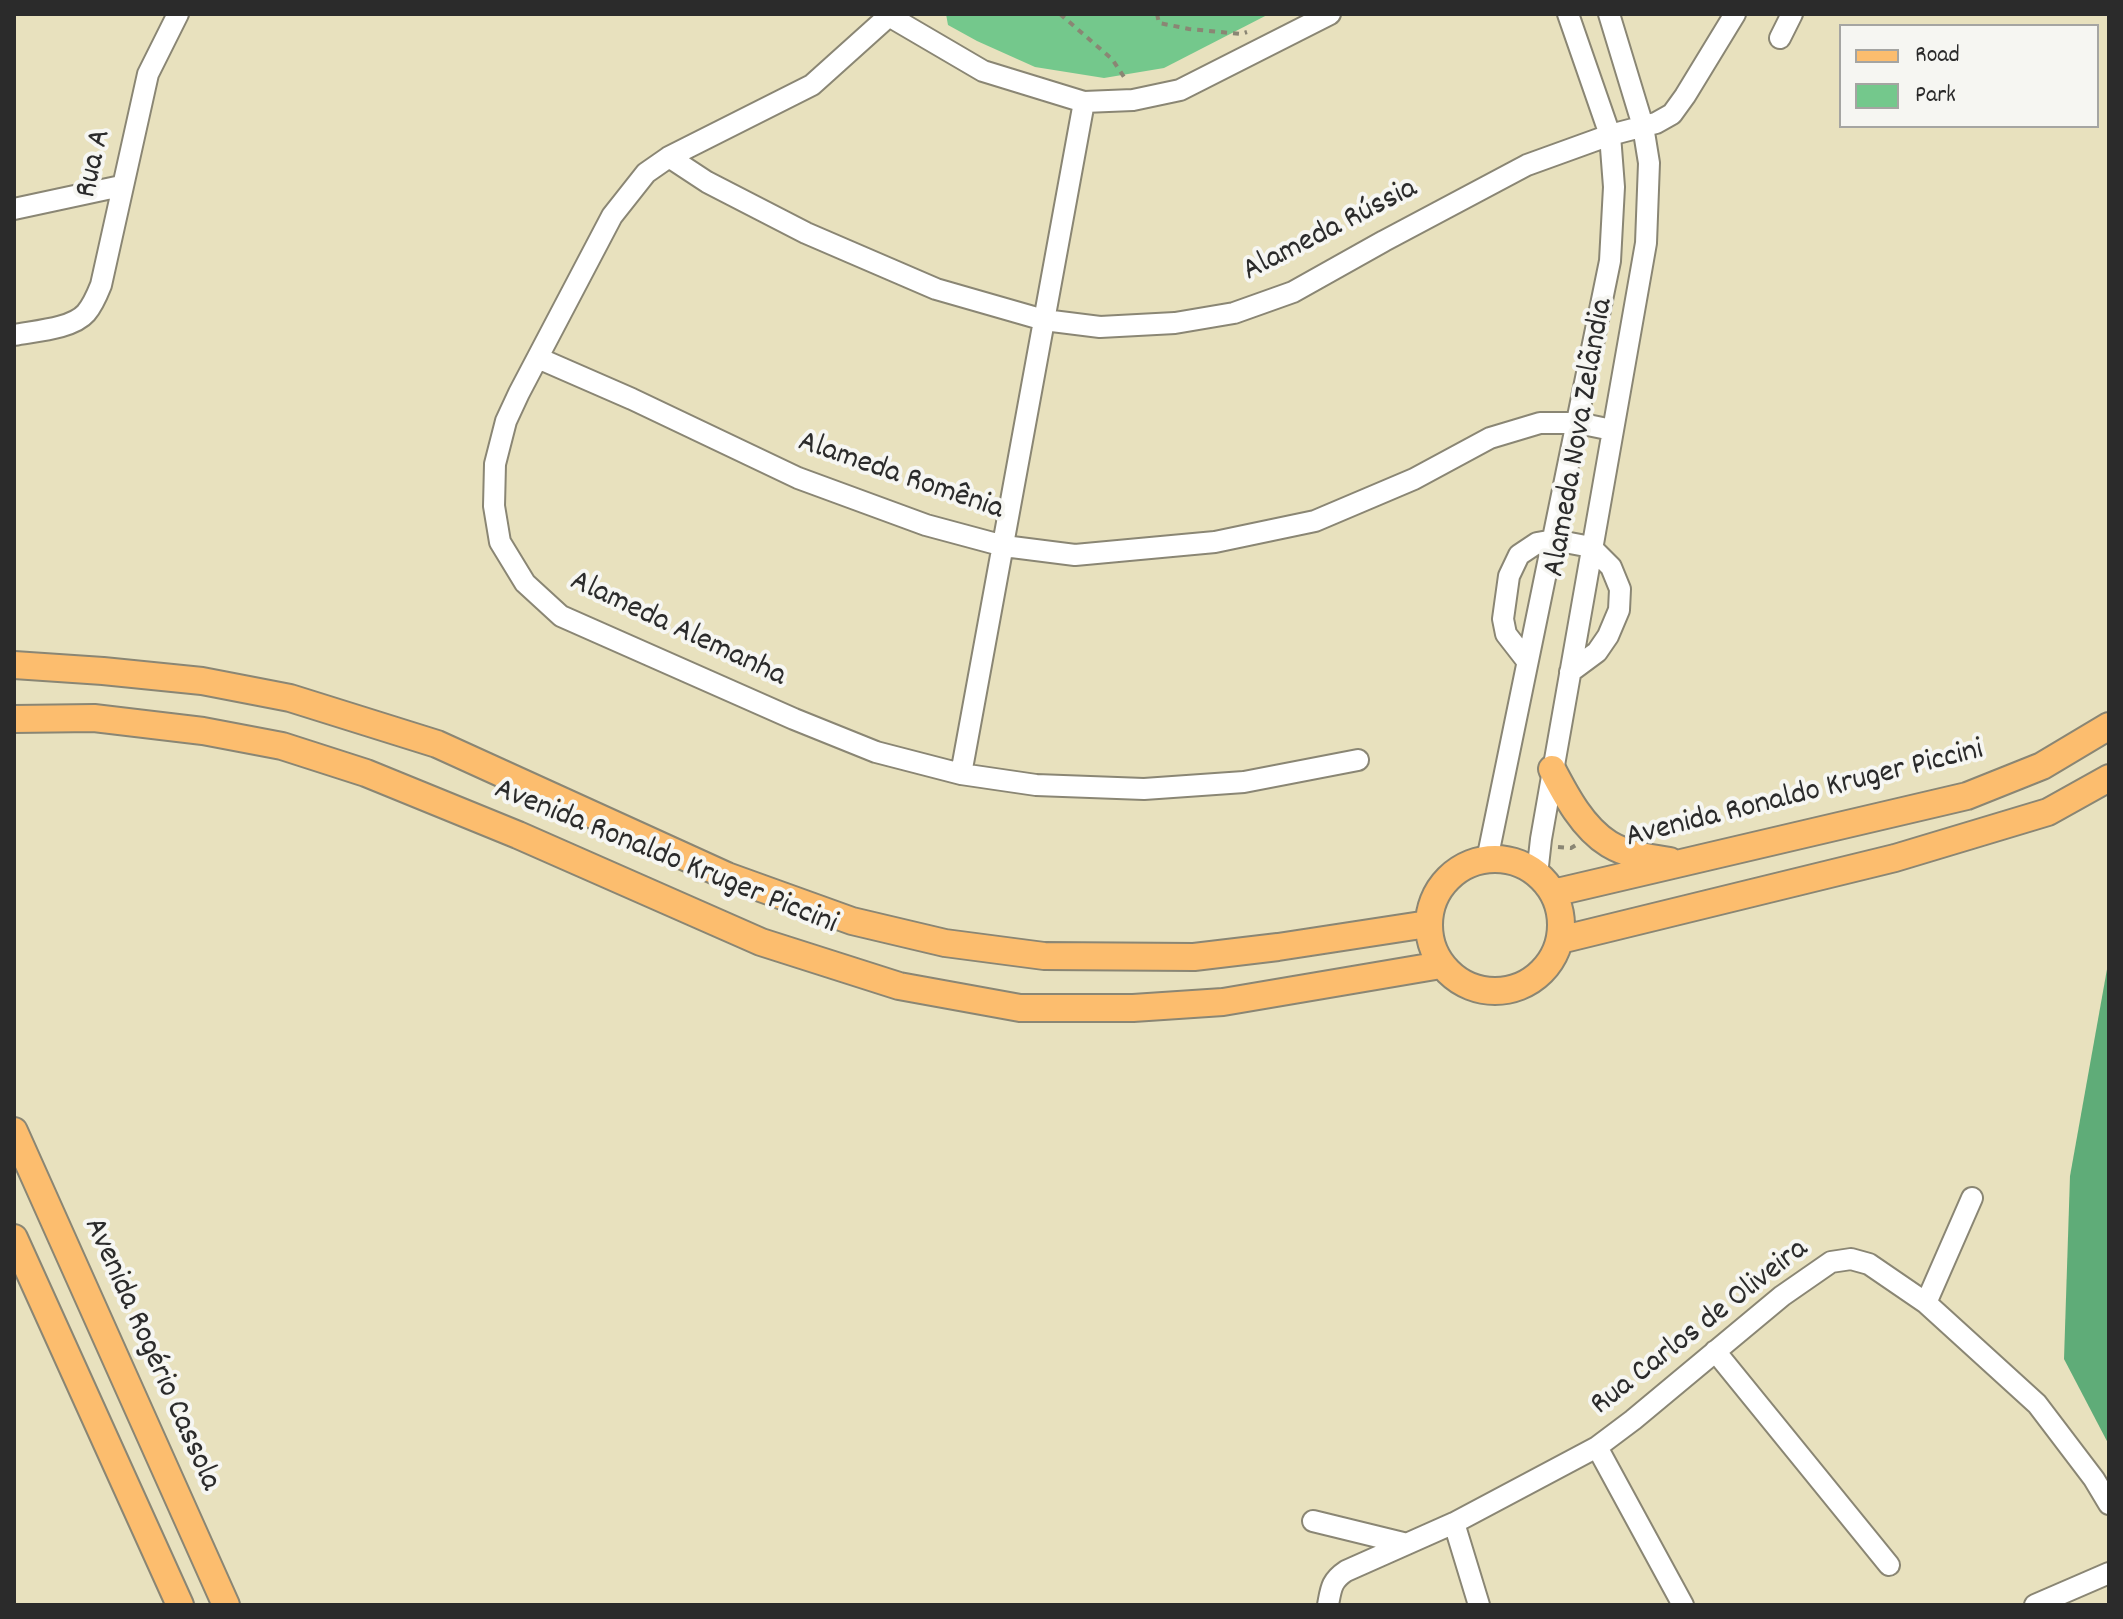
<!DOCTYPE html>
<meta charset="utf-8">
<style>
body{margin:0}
#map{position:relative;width:2123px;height:1619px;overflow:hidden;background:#e8e1be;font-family:Dekko,sans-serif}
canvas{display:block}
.frame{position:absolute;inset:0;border:16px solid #2b2b2b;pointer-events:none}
.legend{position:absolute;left:1839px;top:24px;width:260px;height:104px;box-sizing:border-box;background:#f6f6f2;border:2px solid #a5a5a2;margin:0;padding:10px 14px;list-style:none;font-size:24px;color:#2b2b2b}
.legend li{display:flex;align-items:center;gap:16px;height:40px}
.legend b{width:40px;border:2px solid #a5a5a2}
</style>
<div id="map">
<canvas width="2123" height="1619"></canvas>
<div class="frame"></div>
<ul class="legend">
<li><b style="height:10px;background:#fcbd6e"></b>Road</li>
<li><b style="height:22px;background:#74c88c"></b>Park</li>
</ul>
</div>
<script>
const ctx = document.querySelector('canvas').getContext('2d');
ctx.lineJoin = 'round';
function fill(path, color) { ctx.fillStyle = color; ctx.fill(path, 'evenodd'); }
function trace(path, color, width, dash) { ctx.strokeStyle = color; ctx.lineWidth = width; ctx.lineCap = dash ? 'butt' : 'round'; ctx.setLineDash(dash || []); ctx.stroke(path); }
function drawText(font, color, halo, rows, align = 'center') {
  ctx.font = font + ' Dekko,sans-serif'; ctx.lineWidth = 8; ctx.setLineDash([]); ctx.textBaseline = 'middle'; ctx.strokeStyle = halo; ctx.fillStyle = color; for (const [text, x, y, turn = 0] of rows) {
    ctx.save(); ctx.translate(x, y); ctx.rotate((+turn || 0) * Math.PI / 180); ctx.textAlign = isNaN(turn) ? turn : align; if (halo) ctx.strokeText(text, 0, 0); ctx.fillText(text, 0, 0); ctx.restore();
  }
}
fill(new Path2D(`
 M946,14H1269L1164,68L1104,78L1035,67L977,41L948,25Z`), '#74c88c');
fill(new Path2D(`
 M2109,958V1445L2064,1359L2070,1176Z`), '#5fac78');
const minor = new Path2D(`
 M891,14L812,85L669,157L646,173L612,216L519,393L506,421L495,464L494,506L500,542L525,583L561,616L794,719L876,752L961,774L1036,785L1144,789L1244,782L1358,760
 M889,16L983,71L1084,102L1133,100L1180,90L1330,14
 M1780,38L1792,14
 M669,157L707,182L806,233L936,289L1044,320L1100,327L1175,323L1234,313L1293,292L1384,241L1527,165L1610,135L1656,123L1672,114L1685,96L1735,14
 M14,209L121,186
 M14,335C34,331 72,329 86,313C93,305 97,295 101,285L148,74L178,14
 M538,358L632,399L798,478L926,525L1004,546L1075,555L1215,542L1315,521L1414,479L1490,438L1540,423H1578L1612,430
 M1527,661L1506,634L1503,619L1509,576L1519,555L1537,543L1554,540L1591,547L1611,567L1620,589L1619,610L1608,636L1597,652L1570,672
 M961,774L1084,102
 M1487,860L1610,261L1614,187L1610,135L1568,14
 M1537,875L1541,839L1646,243L1649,163L1643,126L1609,14
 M1926,1303L1972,1198
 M1715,1351L1889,1565
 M1597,1447L1683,1605
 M1313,1521L1407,1544
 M1454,1523L1479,1605
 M1328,1605C1331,1589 1331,1581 1346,1571L1454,1523L1597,1447L1633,1420L1782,1296L1831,1262L1851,1259L1869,1264L1926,1303L2037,1404L2094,1479L2109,1504
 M2035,1605L2109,1573`);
const major = new Path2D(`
 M14,665L103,671L202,681L290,698L437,744L727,876L852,921L945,943L1044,956L1194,957L1278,947L1428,924
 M14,719L94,718L203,731L282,746L366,773L518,835L761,942L899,986L1020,1008H1133L1223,1002L1441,965
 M1552,769C1566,796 1583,828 1609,844C1627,855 1650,858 1670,861
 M1429 925a66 66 0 1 1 132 0a66 66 0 1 1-132 0Z
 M1553,893L1967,796L2042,766L2109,726
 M1560,940L1895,858L2048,812L2109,778
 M14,1131L226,1605
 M14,1238L180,1605`);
trace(minor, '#8a8674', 24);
trace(major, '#8a8674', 30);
trace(new Path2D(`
 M1060,14L1112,59L1126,80
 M1157,14L1159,23L1189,29L1241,34L1247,32
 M1558,847L1571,848L1576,845`), '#8a8674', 4, [6, 6]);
trace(minor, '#fff', 20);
trace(major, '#fcbd6e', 26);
drawText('32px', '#2b2b2b', '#f6f6f2', [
 ["Rua A",96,164,-77],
 ["Alameda Rússia",1331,232,-27],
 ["Alameda Nova Zelãndia",1581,438,-80],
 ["Alameda Romênia",900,478,19],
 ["Alameda Alemanha",677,631,25],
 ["Avenida Ronaldo Kruger Piccini",1805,796,-14],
 ["Avenida Ronaldo Kruger Piccini",665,859,22],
 ["Rua Carlos de Oliveira",1701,1329,-38],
 ["Avenida Rogério Cassola",150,1355,66]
]);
</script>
